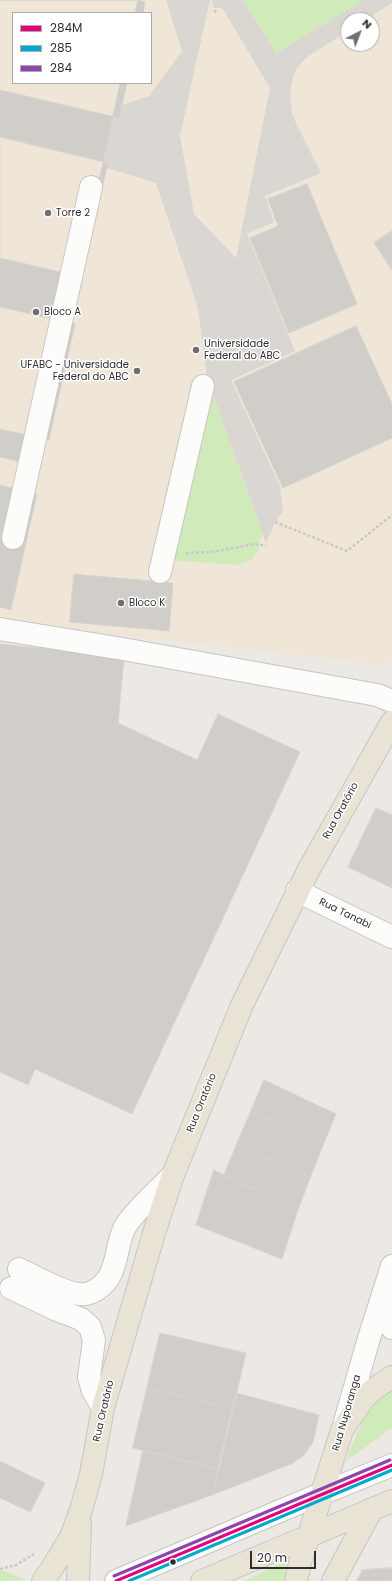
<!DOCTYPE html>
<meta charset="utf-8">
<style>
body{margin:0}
#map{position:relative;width:392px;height:1581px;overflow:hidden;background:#ece8e4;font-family:Poppins,sans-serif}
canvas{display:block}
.legend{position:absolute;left:12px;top:12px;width:140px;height:72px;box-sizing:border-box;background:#fff;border:1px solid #ababab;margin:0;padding:5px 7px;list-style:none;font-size:12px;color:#2e2e2e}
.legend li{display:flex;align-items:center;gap:8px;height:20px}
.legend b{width:20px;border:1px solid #ababab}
.north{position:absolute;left:340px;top:12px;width:40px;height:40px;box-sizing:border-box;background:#fff;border:1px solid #ababab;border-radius:50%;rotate:42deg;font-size:11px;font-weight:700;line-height:16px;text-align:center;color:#2e2e2e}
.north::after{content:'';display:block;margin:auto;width:14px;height:18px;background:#706f6e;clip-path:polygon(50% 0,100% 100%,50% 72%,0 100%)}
.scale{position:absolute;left:250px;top:1551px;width:66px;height:18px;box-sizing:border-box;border:2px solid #2e2e2e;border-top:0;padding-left:5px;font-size:12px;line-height:14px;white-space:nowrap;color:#2e2e2e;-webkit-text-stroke:3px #fff;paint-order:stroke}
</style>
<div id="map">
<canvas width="392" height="1581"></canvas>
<ul class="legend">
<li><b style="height:5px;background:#e5007d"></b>284M</li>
<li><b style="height:5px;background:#00a9ce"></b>285</li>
<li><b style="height:5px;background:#8e44ad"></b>284</li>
</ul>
<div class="north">N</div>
<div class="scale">20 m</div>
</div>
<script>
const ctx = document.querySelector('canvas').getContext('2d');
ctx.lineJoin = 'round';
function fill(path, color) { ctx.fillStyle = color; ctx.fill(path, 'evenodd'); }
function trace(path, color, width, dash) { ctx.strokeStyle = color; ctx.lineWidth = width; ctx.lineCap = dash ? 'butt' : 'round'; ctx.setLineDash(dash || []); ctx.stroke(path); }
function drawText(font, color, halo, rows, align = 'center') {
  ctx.font = font + ' Poppins,sans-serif'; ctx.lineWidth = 3; ctx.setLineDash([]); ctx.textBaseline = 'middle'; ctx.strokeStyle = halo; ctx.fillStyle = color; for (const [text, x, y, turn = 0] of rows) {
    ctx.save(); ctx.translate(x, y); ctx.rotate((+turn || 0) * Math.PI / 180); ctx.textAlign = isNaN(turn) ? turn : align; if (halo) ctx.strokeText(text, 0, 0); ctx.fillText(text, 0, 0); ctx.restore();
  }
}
fill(new Path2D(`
 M0,0H392V661L384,665L83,631L0,618ZM13,13H151V83H13ZM348,20H372V44H348Z`), '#f0e6d8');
fill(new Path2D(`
 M243,0H363L276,54Z
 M211,390L262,533L258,551L254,556L251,560L238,565L168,560Z
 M392,1387V1428L346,1461C358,1429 366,1410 392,1387Z
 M287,1560L284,1581H244Z
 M0,1569L1,1570L26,1580L0,1581Z`), '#d0eaba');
fill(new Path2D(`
 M166,0H210L180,136L194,214L236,258L270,88L223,9L212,6L213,0H243L276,54L363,0H392V3L365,20H348V31L307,57L298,66L293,77L290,90L292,113L296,123L321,173L265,196L274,222L247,234L295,351L231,380L280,486L283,511L275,522L266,543L207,378L198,308L156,183L107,168L108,163L103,161L113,117L119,118L122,105L149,96L182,51Z`), '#dad6d2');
const building = new Path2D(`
 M0,0H138L135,13H13V83H120L38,466L0,457Z
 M0,0H138L145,2L143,13H13V83H127L119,118L0,90Z
 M0,137L108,163L82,277L0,258Z
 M307,184L357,304L289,333L250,238L278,226L268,199Z
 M392,231V270L374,243Z
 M0,307L75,324L49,440L0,429Z
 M356,326L392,404V438L283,488L234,382Z
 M0,485L37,494L11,610L0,607Z
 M74,574L173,583L169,631L70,622Z
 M0,644L124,657L118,723L197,760L218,714L300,752L132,1114L35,1069L28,1085L0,1072Z
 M376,808L392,815V888L348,867Z
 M264,1080L336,1114L324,1143L251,1111Z
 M251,1111L324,1143L310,1178L237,1144Z
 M237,1144L310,1178L298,1210L224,1175Z
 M214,1170L298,1210L282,1259L196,1225Z
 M160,1333L246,1353L233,1409L147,1388Z
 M147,1388L233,1409L219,1469L133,1448Z
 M236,1393L319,1415L313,1442L304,1455L291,1464L212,1495Z
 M143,1451L219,1469L212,1495L126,1526Z
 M0,1461L45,1483L30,1512L0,1498Z
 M392,1568V1581H357L362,1570Z`);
fill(building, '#d1ceca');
trace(building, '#d7d4d0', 1);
const minor = new Path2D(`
 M13,538L91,187
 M160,572L203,386
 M0,629L123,649L377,695L392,701
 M297,891L392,937
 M19,1269C36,1277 61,1292 79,1294C94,1296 109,1282 113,1268C118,1255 118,1240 125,1227C134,1211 160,1189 173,1175
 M11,1288L57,1310L81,1319L90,1327L94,1340L89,1377L93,1391L103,1408
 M384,1294L385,1306L392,1328
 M344,1425L369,1338L392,1266
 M116,1581L287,1508L392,1465`);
const major = new Path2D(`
 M43,1581L51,1570L71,1537L81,1510L91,1474L103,1408L154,1233L173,1175L242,1005L308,871L392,722
 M78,1581L80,1524
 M202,1581L392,1501
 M296,1581L300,1563L342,1430L364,1398L374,1389L392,1377
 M333,1581L372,1509`);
trace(minor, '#c6c5c5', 24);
trace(major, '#c6c5c4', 24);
trace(new Path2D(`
 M215,13L216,7
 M275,522L347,551L392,515
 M186,553L212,552L255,544L266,546
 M0,1569L16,1565L34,1554`), '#c9c9c8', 2.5, [3, 2]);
trace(minor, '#fcfcfb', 22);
trace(major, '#e9e3d5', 22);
trace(new Path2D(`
 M116,1581L392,1465`), '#e5007d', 3);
trace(new Path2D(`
 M129,1581L392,1470`), '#00a9ce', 3);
trace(new Path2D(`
 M114,1576L390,1460`), '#8e44ad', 3);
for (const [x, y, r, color] of [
 [48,213,4,"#706f6e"],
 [36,312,4,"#706f6e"],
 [196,350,4,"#706f6e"],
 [137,371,4,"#706f6e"],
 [121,603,4,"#706f6e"],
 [173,1562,3.5,"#2e2e2e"]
]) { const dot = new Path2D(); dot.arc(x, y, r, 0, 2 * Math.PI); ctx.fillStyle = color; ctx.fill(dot); trace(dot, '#fff', 1.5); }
drawText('10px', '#2e2e2e', '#fff', [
 ["Torre 2",56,213],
 ["Bloco A",44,312],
 ["Universidade",204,344],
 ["Federal do ABC",204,356],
 ["UFABC - Universidade",129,365,"right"],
 ["Federal do ABC",129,377,"right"],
 ["Bloco K",129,603]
], 'left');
drawText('10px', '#2e2e2e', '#fff', [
 ["Rua Oratório",341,811,-61],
 ["Rua Tanabi",345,914,26],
 ["Rua Oratório",202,1103,-68],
 ["Rua Oratório",104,1411,-77],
 ["Rua Nuporanga",347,1413,-74]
]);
</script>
